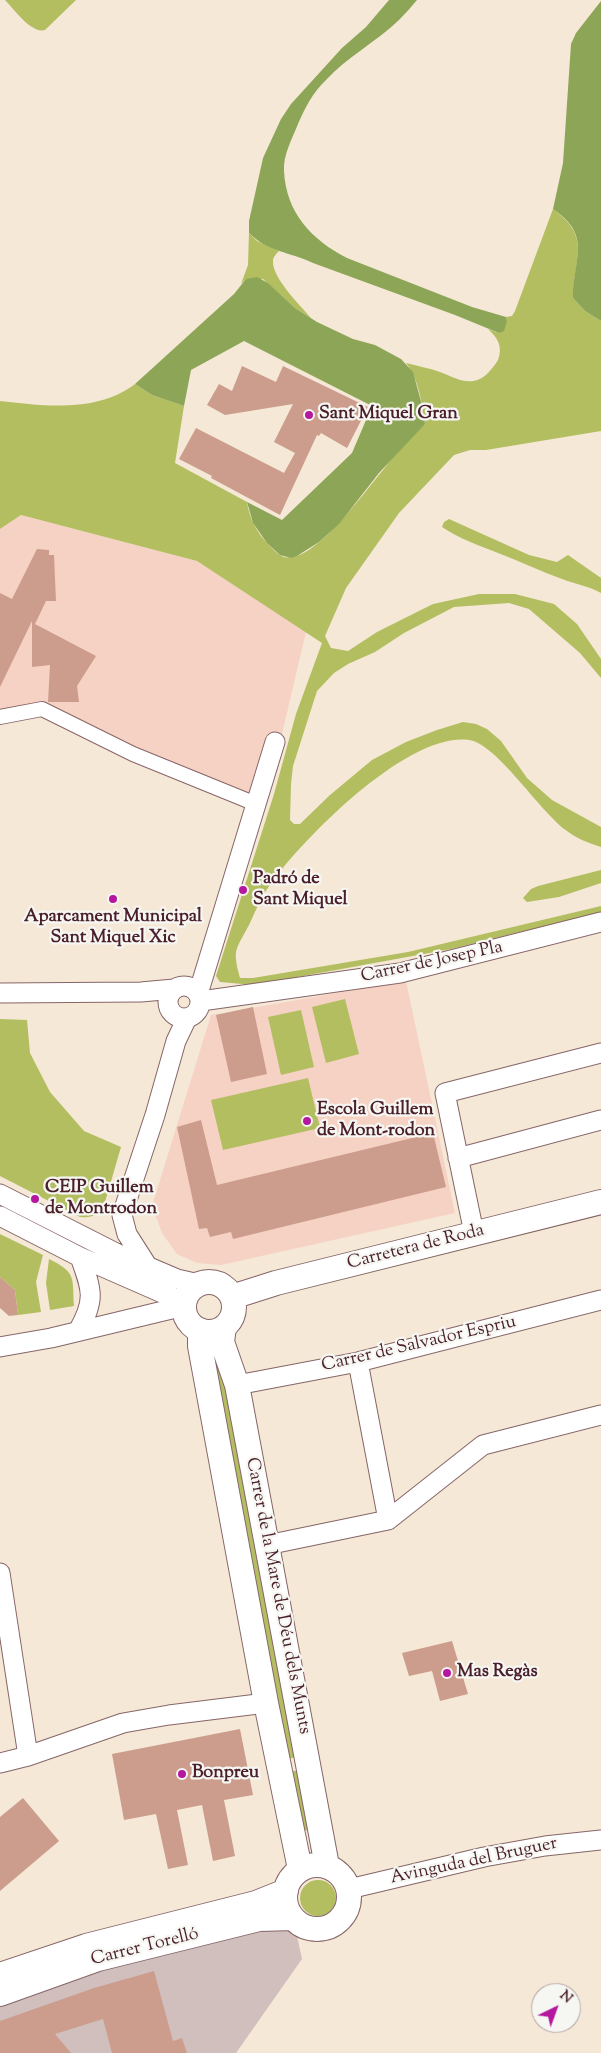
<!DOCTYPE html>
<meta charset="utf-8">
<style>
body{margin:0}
#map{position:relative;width:601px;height:2053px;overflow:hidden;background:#f5e8d6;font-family:"Sorts Mill Goudy",serif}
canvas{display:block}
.north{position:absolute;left:531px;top:1983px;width:50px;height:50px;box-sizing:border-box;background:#f6f6f2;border:1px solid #b1a0a2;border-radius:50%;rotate:42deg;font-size:14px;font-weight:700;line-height:20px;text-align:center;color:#4a1f2b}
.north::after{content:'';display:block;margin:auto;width:18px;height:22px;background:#b5179e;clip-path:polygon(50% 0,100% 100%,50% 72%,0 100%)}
</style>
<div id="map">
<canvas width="601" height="2053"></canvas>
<div class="north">N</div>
</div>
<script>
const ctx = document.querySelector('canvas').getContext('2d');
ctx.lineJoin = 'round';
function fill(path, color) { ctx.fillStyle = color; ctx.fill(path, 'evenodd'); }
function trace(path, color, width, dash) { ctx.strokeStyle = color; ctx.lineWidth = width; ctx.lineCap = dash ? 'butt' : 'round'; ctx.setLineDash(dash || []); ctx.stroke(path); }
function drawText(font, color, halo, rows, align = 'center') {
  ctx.font = font + ' "Sorts Mill Goudy",serif'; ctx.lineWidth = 4.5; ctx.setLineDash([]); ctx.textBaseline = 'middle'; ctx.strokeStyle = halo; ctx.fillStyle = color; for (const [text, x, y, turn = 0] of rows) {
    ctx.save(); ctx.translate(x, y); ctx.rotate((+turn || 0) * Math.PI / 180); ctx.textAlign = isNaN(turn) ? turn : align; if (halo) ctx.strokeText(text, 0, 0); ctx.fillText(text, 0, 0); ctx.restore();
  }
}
fill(new Path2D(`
 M21,515L197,561L306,632L266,802L42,709L0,713V529Z
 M406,981L455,1213L221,1265L197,1263L177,1254L162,1233L152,1206L211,1015Z`), '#f6d2c4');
fill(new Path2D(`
 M290,1904L302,1959L236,2053H0V1984L95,1952Z`), '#d1bfbe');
fill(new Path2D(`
 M5,0H76L45,30C31,34 14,9 5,0Z
 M553,209C592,237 574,258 573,298L585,311L601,321V431L486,450H470L454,455L399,513L346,588L325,636L331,648L348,651L377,632L433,604L479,594H515L554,604L577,624L601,659V678L580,653L529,609L509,603L454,607L404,633L375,652L348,664L334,673L317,691L293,766L291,784L290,820L294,824H300L330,795L372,760L406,742L437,730L463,722L476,724L487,729L501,741L527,778L552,800L601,827V847C589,843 577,839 567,831C540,812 496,743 469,740C408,732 306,836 272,882C262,895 256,910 249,925C245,933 238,943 236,952C235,961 238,970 240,978H253L408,952L601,906V912L451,949L254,985L220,982L216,976L274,794L296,714L322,643L197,561L21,515L0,529V401C44,406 97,413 135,384L152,395L184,406L175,463L247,502C249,518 257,533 269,545C273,549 278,555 284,557C322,567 393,446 425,424C422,404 419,379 406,363C417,366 429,368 440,372C456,378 470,388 486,375C490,371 495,365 498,360C503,347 498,338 488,329L499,333L507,321L506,317L512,316L515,311Z
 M249,233L257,241L279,251C276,254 273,257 273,261C272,278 300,305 311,318L295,308L263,279H246L241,284L248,265Z
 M449,519L529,555L557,562L568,555L601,578V593C588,586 575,584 562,579C540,571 519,561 498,553C478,545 460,539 442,527L444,522Z
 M601,870V883L559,897L527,902L523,898L531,889L538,886Z
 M345,999L359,1054L326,1063L312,1007Z
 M301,1010L314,1067L281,1075L268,1017Z
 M0,1019L27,1020L30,1053L50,1092L84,1131L121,1147L103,1209C96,1216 89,1218 80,1217L0,1176Z
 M308,1078L320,1128L223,1150L211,1100Z
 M0,1234L43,1255L36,1282L41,1312L18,1315L15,1290L0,1277Z
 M49,1259C77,1273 72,1277 74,1306L50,1310L46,1283Z
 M221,1355L297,1757L287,1759L210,1357Z
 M299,1770L311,1829L300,1832L289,1772Z
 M300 1898a18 18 0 1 1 36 0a18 18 0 1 1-36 0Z`), '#b2be60');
fill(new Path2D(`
 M389,0H417C411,7 405,14 399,20C376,42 347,57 326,80C313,92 305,108 298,124C292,139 283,155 284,171C286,213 312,240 347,258L472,307L506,317L507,321L504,331L499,333L455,315L313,263C290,252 268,252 249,233V221L263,158L281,119L291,104L342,48L366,27Z
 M601,1V321L585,311L573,298C573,259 593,236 553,209L563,163L571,44L576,33Z
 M257,277L268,283L295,308L317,322L353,339L375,345L401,359L413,372L422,405L425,424L379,473L339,524L319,542L297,556L291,558L280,555L267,543L253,523L247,502L282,520L352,453L372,406L244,341L191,370L184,406L152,395L135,384L234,294L246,279Z`), '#8da556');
fill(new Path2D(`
 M242,366L276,382L283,366L368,407L347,448L321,433L319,436L317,435L280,515L211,478L212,476L179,459L196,428L284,473L295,453L274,442L293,404L225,415L207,405L219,384L232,391Z
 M37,549L49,550V555H54L56,601H46L35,624L96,656L77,686L79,702H48L50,665L32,667V621L0,687V593L12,599Z
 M253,1007L267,1074L231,1082L216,1015Z
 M201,1120L217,1185L433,1133L446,1187L233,1239L231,1232L210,1237L207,1228L199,1229L177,1127Z
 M0,1277L15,1290L18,1315L9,1316L0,1308Z
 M452,1641L468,1694L440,1701L432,1671L409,1676L402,1653Z
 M240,1729L253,1795L224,1800L235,1856L213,1861L202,1805L177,1810L188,1865L168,1869L156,1814L124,1820L112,1754Z
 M23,1798L59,1841L0,1891V1817Z
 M154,1971L173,2041L182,2038L187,2053H112L103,2019L55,2034L71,2053H0V2021L94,1988Z`), '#cc9d8c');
const pedestrian = new Path2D(`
 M0,717L42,709L133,754L256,804`);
const minor = new Path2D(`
 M168 1002a16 16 0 1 1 32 0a16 16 0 1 1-32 0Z
 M0,993L141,992L174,989
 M198,994L275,742
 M201,1001L400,973L601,922
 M458,1158L601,1120
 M0,1194L116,1253L177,1279L199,1284
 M0,1216L80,1257L185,1303
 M474,1233L445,1093L601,1053
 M148,1267L127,1234L122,1215L155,1115L176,1041L187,1018
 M78,1331C96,1300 92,1290 80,1257
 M0,1347L51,1338L184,1306
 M358,1362L388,1520
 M237,1385L358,1362L601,1300
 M267,1545L388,1520L483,1445L601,1415
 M0,1573L28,1756
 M0,1763L28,1756L123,1723L169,1715L266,1703
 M349,1889L484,1857L545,1846L601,1840`);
const tertiary = new Path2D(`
 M184 1307a25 25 0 1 1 50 0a25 25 0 1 1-50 0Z
 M232,1297L276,1283L601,1202
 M224,1327L222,1342L237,1385L327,1866
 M200,1330V1346L266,1703L300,1869
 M285 1897a32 32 0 1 1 64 0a32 32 0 1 1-64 0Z
 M0,1975L86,1946L256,1903L286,1891
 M0,1994L98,1959L259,1919L293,1918`);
trace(pedestrian, '#866567', 16);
trace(minor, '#866567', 21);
trace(tertiary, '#866567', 26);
trace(pedestrian, '#fff', 14);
trace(minor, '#fff', 19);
trace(tertiary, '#fff', 24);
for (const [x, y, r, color] of [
 [309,415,5,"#b5179e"],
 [243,890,5,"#b5179e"],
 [113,899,5,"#b5179e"],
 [307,1121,5,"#b5179e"],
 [35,1199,5,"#b5179e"],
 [447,1673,5,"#b5179e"],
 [182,1774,5,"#b5179e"]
]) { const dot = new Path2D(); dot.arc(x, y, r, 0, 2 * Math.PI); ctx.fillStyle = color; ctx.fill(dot); trace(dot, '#f6f6f2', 2); }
drawText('bold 18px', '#4a1f2b', '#f6f6f2', [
 ["Sant Miquel Gran",319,415],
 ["Padró de",253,880],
 ["Sant Miquel",253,901],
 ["Aparcament Municipal",113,918,"center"],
 ["Sant Miquel Xic",113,939,"center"],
 ["Escola Guillem",317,1111],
 ["de Mont-rodon",317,1132],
 ["CEIP Guillem",45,1189],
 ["de Montrodon",45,1210],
 ["Mas Regàs",457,1673],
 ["Bonpreu",192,1774]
], 'left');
drawText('18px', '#4a1f2b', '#f6f6f2', [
 ["Carrer de Josep Pla",432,963,-12],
 ["Carretera de Roda",416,1248,-14],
 ["Carrer de Salvador Espriu",419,1345,-13],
 ["Carrer de la Mare de Déu dels Munts",277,1596,79],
 ["Avinguda del Bruguer",474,1862,-12],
 ["Carrer Torelló",145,1948,-14]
]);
</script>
